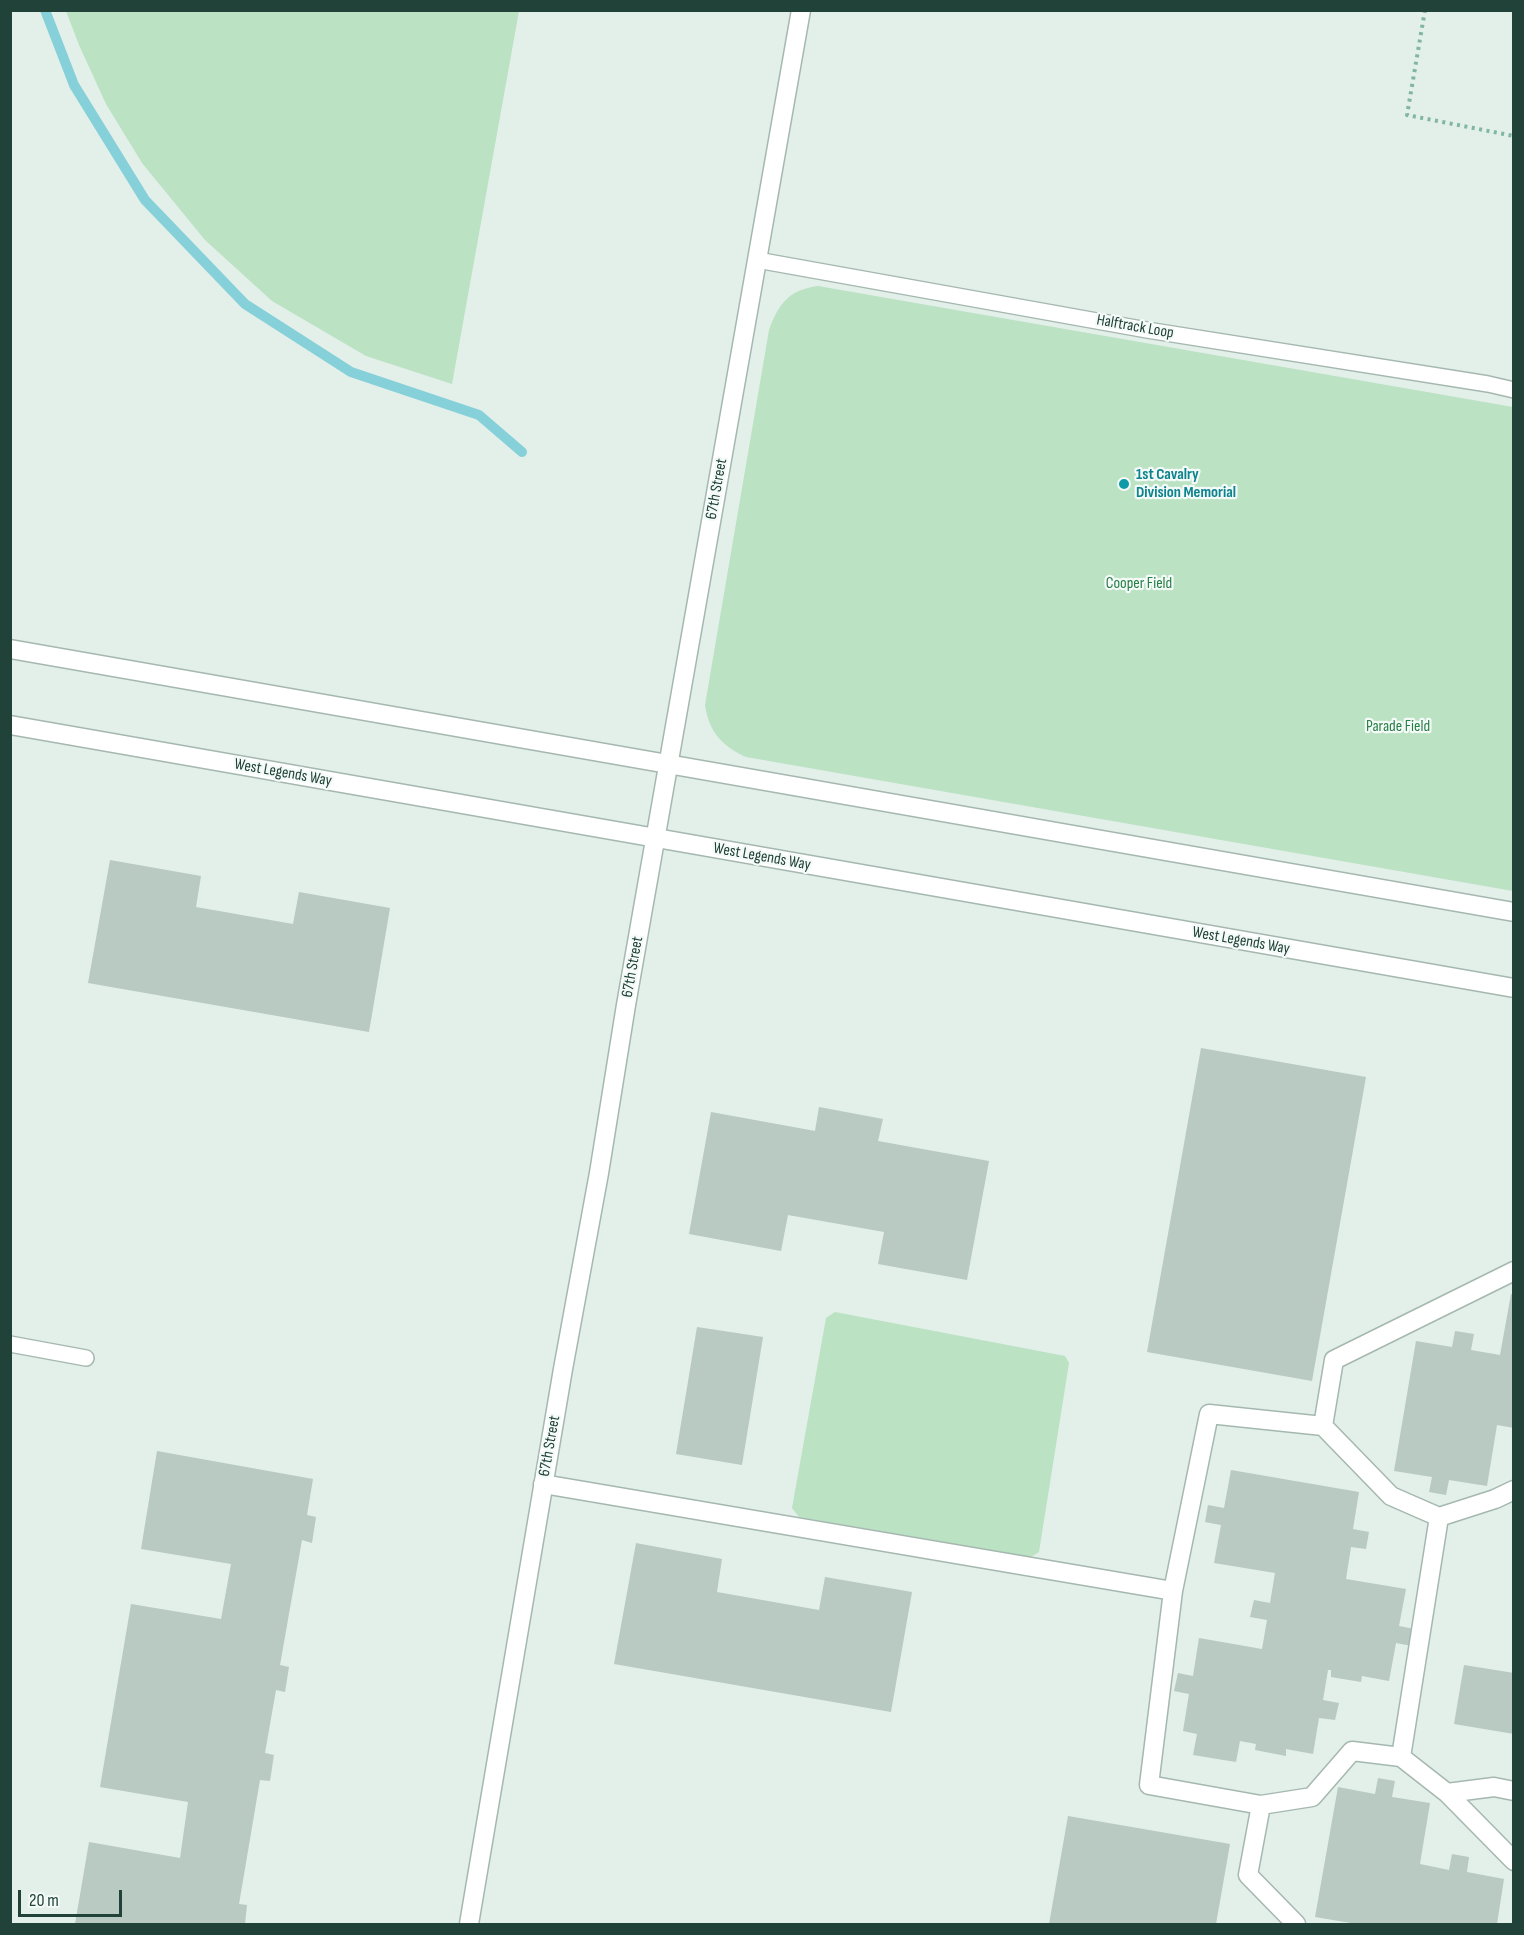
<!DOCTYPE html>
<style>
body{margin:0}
#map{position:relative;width:1524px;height:1935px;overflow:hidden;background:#e3efe9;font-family:"Sofia Sans Condensed",sans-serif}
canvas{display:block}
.frame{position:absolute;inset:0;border:12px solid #204238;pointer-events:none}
.scale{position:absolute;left:18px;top:1890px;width:104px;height:27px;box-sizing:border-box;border:3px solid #204238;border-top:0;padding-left:8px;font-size:18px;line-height:21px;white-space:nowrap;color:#204238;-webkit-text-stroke:4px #f4faf7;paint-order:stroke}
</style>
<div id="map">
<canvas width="1524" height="1935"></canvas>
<div class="frame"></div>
<div class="scale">20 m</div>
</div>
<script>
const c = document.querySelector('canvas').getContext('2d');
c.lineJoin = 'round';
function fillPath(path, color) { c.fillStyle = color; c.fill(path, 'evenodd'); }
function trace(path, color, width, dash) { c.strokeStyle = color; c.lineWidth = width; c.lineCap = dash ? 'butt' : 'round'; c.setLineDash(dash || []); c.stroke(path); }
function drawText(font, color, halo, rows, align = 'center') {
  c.font = font + ' "Sofia Sans Condensed",sans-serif'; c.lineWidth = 4.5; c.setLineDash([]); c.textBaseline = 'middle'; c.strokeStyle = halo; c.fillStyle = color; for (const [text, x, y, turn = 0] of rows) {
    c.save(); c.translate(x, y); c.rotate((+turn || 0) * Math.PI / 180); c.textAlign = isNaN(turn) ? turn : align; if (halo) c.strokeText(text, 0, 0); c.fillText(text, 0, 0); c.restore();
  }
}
const green = new Path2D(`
 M66,11H519L452,384L366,356L272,301L205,240L142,163L106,104L79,45Z
 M818,286L1513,407V891L746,757C722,746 709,732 705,705L769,330C779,303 789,290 818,286Z
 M835,1312L1065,1356L1069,1363L1039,1552L1031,1557L799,1517L792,1508L826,1318Z`);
const stream = new Path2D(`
 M45,10L74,85L145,200L245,304L351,372L479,415L522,452`);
const building = new Path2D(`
 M110,860L201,876L196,907L293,924L299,892L390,908L369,1032L88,983Z
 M1201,1048L1366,1077L1312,1381L1147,1352Z
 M819,1107L883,1119L878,1141L989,1161L967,1280L878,1264L884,1232L788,1215L781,1251L689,1234L711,1112L815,1131Z
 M1511,1294H1514V1428L1497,1425L1487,1486L1449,1480L1446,1495L1429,1492L1432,1477L1394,1471L1416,1341L1452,1347L1455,1331L1474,1334L1471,1350L1500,1355Z
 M697,1327L763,1337L742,1465L676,1454Z
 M157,1451L313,1479L307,1515L316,1517L312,1543L302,1540L280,1665L289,1667L285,1692L276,1690L265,1753L274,1755L270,1781L260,1780L239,1904L247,1905L245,1924H75L89,1842L180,1858L188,1802L100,1787L131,1604L221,1619L231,1564L141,1549Z
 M1231,1470L1359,1492L1353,1529L1369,1532L1366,1549L1351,1547L1346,1579L1406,1589L1399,1626L1415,1629L1412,1646L1396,1643L1389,1681L1362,1676L1361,1682L1331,1677V1670H1328L1323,1700L1339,1703L1335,1720L1319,1718L1313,1754L1286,1749V1756L1255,1750L1256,1744L1240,1741L1236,1762L1193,1755L1197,1734L1183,1731L1189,1694L1174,1691L1178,1673L1193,1676L1199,1638L1262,1649L1267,1620L1250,1617L1254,1600L1270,1603L1275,1573L1214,1563L1221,1525L1205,1522L1208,1505L1224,1508Z
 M636,1543L722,1559L717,1592L819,1610L825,1577L912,1592L891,1712L614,1664Z
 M1464,1665L1514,1673V1734L1454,1724Z
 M1378,1778L1395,1781L1392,1797L1430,1803L1420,1864L1449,1870L1452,1854L1469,1857L1467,1872L1504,1879L1497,1924H1351V1923L1315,1917L1338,1787L1375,1794Z
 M1068,1816L1230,1844L1216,1924H1049Z`);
const path = new Path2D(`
 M1425,10L1407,115L1514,136`);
const service = new Path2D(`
 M757,260L1147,330L1488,384L1514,390
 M10,1344L86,1358`);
const pedestrian = new Path2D(`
 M543,1484L1173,1591L1209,1414L1323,1426
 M1514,1490L1495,1499L1439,1517L1401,1757L1447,1793L1514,1861
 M1439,1517L1391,1496L1323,1426L1334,1360L1514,1271
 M1173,1591L1149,1785L1261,1805
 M1447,1793L1494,1787L1514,1791
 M1296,1924L1248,1875L1261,1805L1312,1797L1352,1751L1401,1757`);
const minor = new Path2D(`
 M469,1924L563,1369L599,1173L626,1005L801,10`);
const tertiary = new Path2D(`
 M10,649L1514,912
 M10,725L1514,988`);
const markers = [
 [1124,484,6,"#0f9aa8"]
];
const streetNames = [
 ["Halftrack Loop",1135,327,10],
 ["67th Street",717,489,-80],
 ["West Legends Way",283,773,10],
 ["West Legends Way",762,857,10],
 ["West Legends Way",1241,941,10],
 ["67th Street",633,967,-80],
 ["67th Street",550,1446,-80]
];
const cultureNames = [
 ["1st Cavalry",1136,475],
 ["Division Memorial",1136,493]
];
const parkNames = [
 ["Cooper Field",1139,584],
 ["Parade Field",1398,727]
];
fillPath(green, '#bae2c3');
trace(stream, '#85d0d9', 10);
fillPath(building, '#b8cac2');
trace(service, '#a5b8b0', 18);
trace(pedestrian, '#a5b8b0', 21);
trace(minor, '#a5b8b0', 21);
trace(tertiary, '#a5b8b0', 21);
trace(path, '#80b6a2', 4, [3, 4.5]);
trace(service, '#fff', 15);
trace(pedestrian, '#fff', 18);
trace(minor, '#fff', 18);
trace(tertiary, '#fff', 18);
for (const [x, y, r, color] of markers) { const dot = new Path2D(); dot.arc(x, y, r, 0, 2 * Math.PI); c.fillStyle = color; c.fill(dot); trace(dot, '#f4faf7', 2); }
drawText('16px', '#204238', '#f4faf7', streetNames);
drawText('bold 16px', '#0d838f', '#f4faf7', cultureNames, 'left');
drawText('16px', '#257e44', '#f4faf7', parkNames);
</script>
